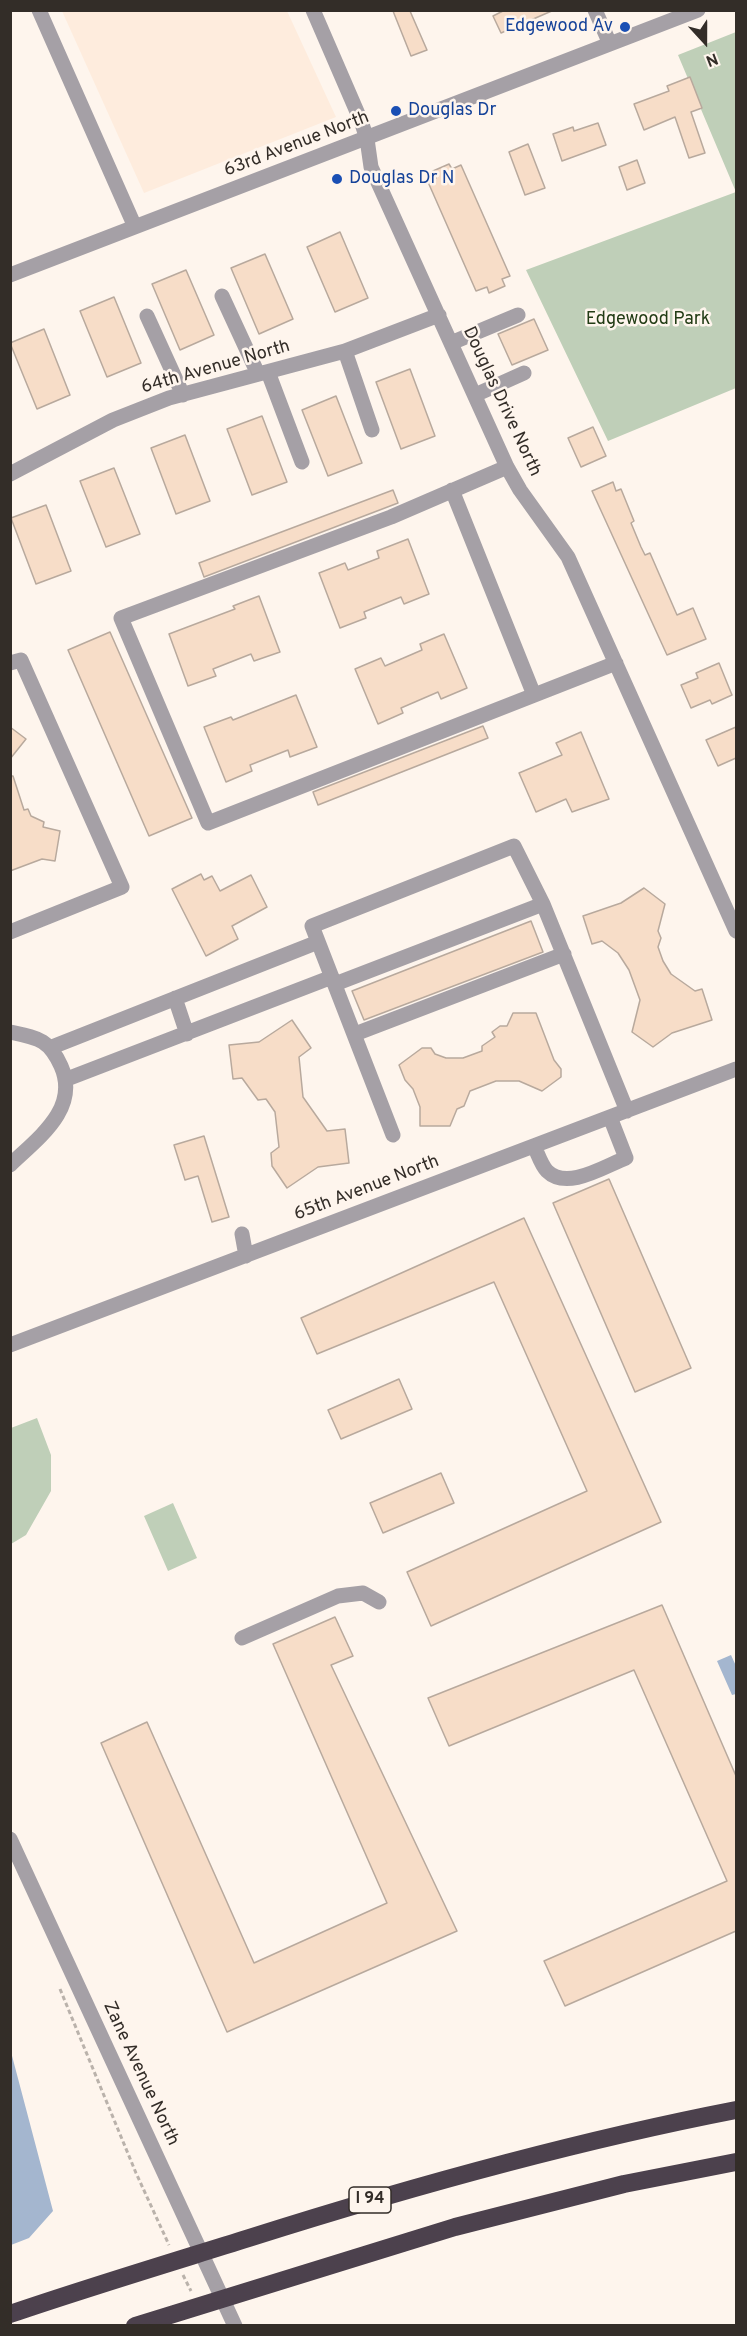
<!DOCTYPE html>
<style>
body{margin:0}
#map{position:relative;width:747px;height:2336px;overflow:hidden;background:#fef5ed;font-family:Overpass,sans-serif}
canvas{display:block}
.frame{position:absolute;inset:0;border:12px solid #332d28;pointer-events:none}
.north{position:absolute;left:675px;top:12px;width:60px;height:60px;-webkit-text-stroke:4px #fef5ed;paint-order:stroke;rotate:159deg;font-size:16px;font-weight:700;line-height:24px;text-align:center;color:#332d28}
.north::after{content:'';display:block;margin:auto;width:21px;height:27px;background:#332d28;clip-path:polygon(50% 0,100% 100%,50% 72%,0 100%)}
</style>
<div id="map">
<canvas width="747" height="2336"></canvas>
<div class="frame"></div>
<div class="north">N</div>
</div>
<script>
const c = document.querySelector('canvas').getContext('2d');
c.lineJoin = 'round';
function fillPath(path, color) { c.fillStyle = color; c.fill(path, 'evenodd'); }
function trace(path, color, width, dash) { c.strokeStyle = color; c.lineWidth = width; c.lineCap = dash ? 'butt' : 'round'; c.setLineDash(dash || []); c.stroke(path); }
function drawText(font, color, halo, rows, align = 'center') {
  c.font = font + ' Overpass,sans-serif'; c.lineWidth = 5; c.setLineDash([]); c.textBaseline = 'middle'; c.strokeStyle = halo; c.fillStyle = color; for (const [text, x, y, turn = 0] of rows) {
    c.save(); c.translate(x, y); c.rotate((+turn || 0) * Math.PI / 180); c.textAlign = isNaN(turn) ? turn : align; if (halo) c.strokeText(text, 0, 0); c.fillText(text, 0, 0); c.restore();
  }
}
const built = new Path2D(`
 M62,11H287L336,117L144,193Z`);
const green = new Path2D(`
 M736,32V388L608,441L526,270L736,192L678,55Z
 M37,1418L51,1455V1491L26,1535L11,1544V1428Z
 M173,1503L197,1558L168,1571L144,1516Z`);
const water = new Path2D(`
 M731,1655L736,1666V1694L732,1695L717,1661Z
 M11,2052L53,2211L29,2238L11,2245Z`);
const building = new Path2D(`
 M505,10H554L501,33L493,16Z
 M393,11H410L427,50L411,56Z
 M690,77L702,108L691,112L705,153L689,158L675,117L644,130L634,104L669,91L667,86Z
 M598,123L606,145L562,161L553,134L573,127L574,131Z
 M528,144L545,188L525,195L509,152Z
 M637,160L645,183L627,190L619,167Z
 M449,164L452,169L461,165L510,276L502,279L505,286L489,293L487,287L476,291L428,182L436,178L433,171Z
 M340,232L368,298L335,312L307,247Z
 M265,254L293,319L259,334L231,268Z
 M186,270L214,335L180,350L152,284Z
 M114,297L141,363L107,377L80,311Z
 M534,319L548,350L512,365L498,334Z
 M44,329L70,395L37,409L10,343Z
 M410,369L435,436L401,449L376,382Z
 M336,396L362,463L328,476L302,410Z
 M262,416L287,482L252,495L227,429Z
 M593,427L606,456L581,467L568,438Z
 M185,435L210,501L176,514L151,448Z
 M114,468L140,534L106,547L80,481Z
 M613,482L616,491L621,489L634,521L631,523L641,547L645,555L650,553L677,615L693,608L706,639L667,655L592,491Z
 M393,490L398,503L204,577L199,563Z
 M46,505L71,571L36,584L11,518Z
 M408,539L429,594L404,604L401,597L364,612L366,618L340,628L319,573L345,563L348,570L379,558L377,551Z
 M259,596L280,652L254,661L251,654L213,669L216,676L188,686L169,634L235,609L233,606Z
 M110,632L192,818L149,836L68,650Z
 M444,634L467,688L441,699L438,692L401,708L403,713L378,724L355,669L381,658L385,666L422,650L420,644Z
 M719,663L732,695L712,704L710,700L691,708L681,685L698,678L696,673Z
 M296,695L317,747L290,757L288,750L250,765L252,771L226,782L204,727L231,717L233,720Z
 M483,726L488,738L318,805L313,792Z
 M10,727L26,739L10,759Z
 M736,727V758L718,766L706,740Z
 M581,732L609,799L572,812L566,799L536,812L519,773L562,755L556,743Z
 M10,776H13L24,810L28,809L31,816L44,822L43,827L60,831L55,861L42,859L10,871Z
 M201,874L204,880L212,876L220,891L251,875L267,907L232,926L238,939L206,956L172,889Z
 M644,888L665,904L658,931L661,938L658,947L663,961L671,974L695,991L702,989L712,1020L672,1033L653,1047L632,1032L640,1000L629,970L618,953L602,941L592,944L583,916L621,903Z
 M531,921L543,952L364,1020L352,991Z
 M513,1013H536L554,1060L561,1069V1077L542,1091L519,1081H496L470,1091L464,1106L457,1109L450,1126H420V1107L413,1089L405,1080L399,1065L422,1048H431L435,1054L446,1058H463L482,1051V1046L495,1037L492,1032L500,1026H507Z
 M292,1020L311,1048L299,1057L303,1097L327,1131L345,1129L349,1163L318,1167L287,1188L272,1166L271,1153L279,1147L275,1112L266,1099L258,1100L242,1078L233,1079L229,1045L259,1042Z
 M204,1136L229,1217L212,1222L198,1176L185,1180L174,1145Z
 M609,1179L691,1368L635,1392L553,1203Z
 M524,1218L661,1522L431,1626L407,1572L587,1491L494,1282L317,1354L301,1318Z
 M399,1379L412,1409L341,1439L328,1410Z
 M441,1473L454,1503L383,1533L370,1503Z
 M662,1605L736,1776V1931L565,2006L544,1961L727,1881L634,1670L449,1746L428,1698Z
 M335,1617L353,1656L331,1665L457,1931L227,2032L101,1743L147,1722L254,1963L387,1903L273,1644Z`);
const path = new Path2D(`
 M60,1989L136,2173L169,2245
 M183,2275L191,2291`);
const minor = new Path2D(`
 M39,10L135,227
 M313,10L361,121L367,139L371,167L507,467L520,490L568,557L736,931
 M595,10L610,44
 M10,275L698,10
 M222,296L258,374
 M147,316L183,395
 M451,343L518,315
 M345,351L372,430
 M268,372L302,462
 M475,395L524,373
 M507,467L391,517L121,618L208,823L616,663
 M10,474L113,420L169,398L345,351L439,315
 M452,490L534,695
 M10,663L21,660L122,887L10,932
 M335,984L543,904L627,1111
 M175,998L187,1034
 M10,1032C38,1038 49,1039 61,1066C80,1109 38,1138 10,1165
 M355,1034L564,954
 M52,1047L318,942
 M67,1079L332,977
 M393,1135L312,926L514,846L543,904
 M534,1146C538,1154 541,1165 547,1171C567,1191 605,1166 626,1158L610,1117
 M242,1234L246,1256
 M10,1345L736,1069
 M242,1638L338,1596L363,1593L379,1602
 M10,1839L235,2326`);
const highway = new Path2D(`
 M10,2314C89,2287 169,2263 249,2238C410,2187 571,2142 736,2110
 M135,2326L455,2227L624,2184L736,2162`);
const markers = [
 [625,27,6,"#1a4fb4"],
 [396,111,6,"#1a4fb4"],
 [337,179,6,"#1a4fb4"]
];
const shields = [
 [370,2200,42]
];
const shieldNames = [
 ["I 94",370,2200]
];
const transitNames = [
 ["Edgewood Av",613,27,"right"],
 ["Douglas Dr",408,111],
 ["Douglas Dr N",349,179]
];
const streetNames = [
 ["63rd Avenue North",297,145,-21],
 ["64th Avenue North",216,368,-16],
 ["Douglas Drive North",501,402,65],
 ["65th Avenue North",367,1189,-21],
 ["Zane Avenue North",140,2074,65]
];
const parkNames = [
 ["Edgewood Park",648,320]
];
fillPath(built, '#feecdd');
fillPath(green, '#bfcfb8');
fillPath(water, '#a4b6cf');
fillPath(building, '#f7ddc8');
trace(building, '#b8a99d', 1.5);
trace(path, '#bab2ab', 3, [4.5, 3]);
trace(minor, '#a5a0a6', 15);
trace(highway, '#4c414d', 18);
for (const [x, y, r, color] of markers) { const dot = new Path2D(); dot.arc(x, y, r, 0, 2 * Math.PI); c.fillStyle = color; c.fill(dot); trace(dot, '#fef5ed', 2); }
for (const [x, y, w] of shields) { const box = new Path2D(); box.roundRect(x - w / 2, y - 13, w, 26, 4.5); c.fillStyle = '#fef5ed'; c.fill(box); trace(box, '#332d28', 1.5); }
drawText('bold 16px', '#332d28', null, shieldNames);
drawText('18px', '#164399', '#fef5ed', transitNames, 'left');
drawText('18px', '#332d28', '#fef5ed', streetNames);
drawText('18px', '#223c15', '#fef5ed', parkNames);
</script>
